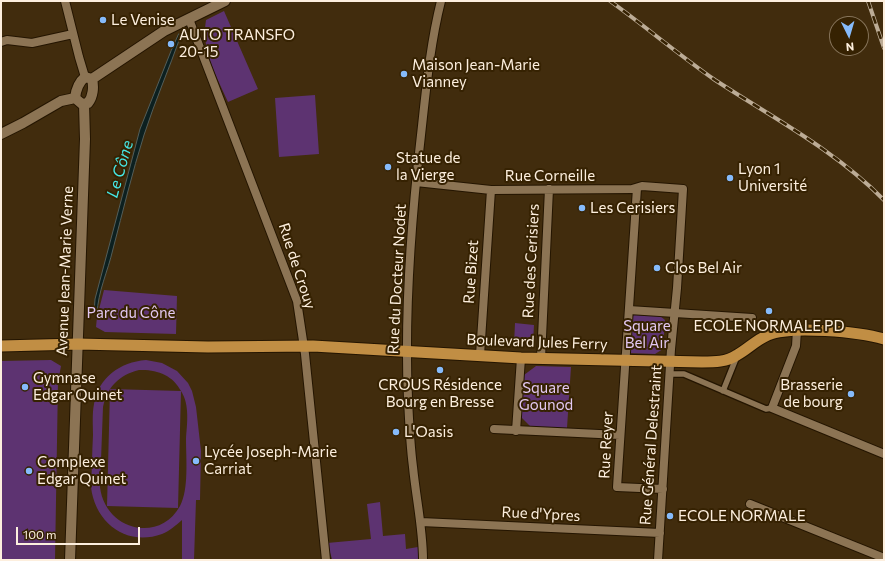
<!DOCTYPE html>
<meta charset="utf-8">
<style>
body{margin:0}
#map{position:relative;width:885px;height:561px;overflow:hidden;background:#412c0d;font-family:Commissioner,sans-serif}
canvas{display:block}
.frame{position:absolute;inset:0;border:2px solid #fdefde;pointer-events:none}
.north{position:absolute;left:829px;top:16px;width:40px;height:40px;box-sizing:border-box;background:#362202;border:1px solid #86745a;border-radius:50%;rotate:175deg;font-size:11px;font-weight:700;line-height:16px;text-align:center;color:#fdefde}
.north::after{content:'';display:block;margin:auto;width:14px;height:18px;background:#86bbfb;clip-path:polygon(50% 0,100% 100%,50% 72%,0 100%)}
.scale{position:absolute;left:16px;top:527px;width:124px;height:18px;box-sizing:border-box;border:2px solid #fdefde;border-top:0;padding-left:5px;font-size:12px;line-height:14px;white-space:nowrap;color:#fdefde;-webkit-text-stroke:3px #362202;paint-order:stroke}
</style>
<div id="map">
<canvas width="885" height="561"></canvas>
<div class="frame"></div>
<div class="north">N</div>
<div class="scale">100 m</div>
</div>
<script>
const c = document.querySelector('canvas').getContext('2d');
c.lineJoin = 'round';
function fillPath(path, color) { c.fillStyle = color; c.fill(path, 'evenodd'); }
function trace(path, color, width, dash) { c.strokeStyle = color; c.lineWidth = width; c.lineCap = dash ? 'butt' : 'round'; c.setLineDash(dash || []); c.stroke(path); }
function drawText(font, color, halo, rows, align = 'center') {
  c.font = font + ' Commissioner,sans-serif'; c.lineWidth = 4; c.setLineDash([]); c.textBaseline = 'middle'; c.strokeStyle = halo; c.fillStyle = color; for (const [text, x, y, turn = 0] of rows) {
    c.save(); c.translate(x, y); c.rotate((+turn || 0) * Math.PI / 180); c.textAlign = isNaN(turn) ? turn : align; if (halo) c.strokeText(text, 0, 0); c.fillText(text, 0, 0); c.restore();
  }
}
const green = new Path2D(`
 M224,11L258,89L228,102C216,75 201,50 206,20Z
 M315,95L319,154L279,157L275,98Z
 M104,290L177,296L176,334L105,332L96,327L97,317Z
 M634,315L660,316L665,320L663,349L655,354L629,353L631,317Z
 M515,323L534,325L533,343L528,346L514,345Z
 M51,360L61,366L58,382L55,560H1V361Z
 M146,360L162,363L177,371L188,383L192,391L196,407L201,451L200,500H196L194,560H182V520C176,525 170,531 162,534C127,547 95,523 91,487C92,470 92,452 93,435C93,425 92,414 94,404C98,378 120,362 146,360ZM139,370C156,369 173,375 181,391L110,389L107,506L178,508L181,391C190,405 187,424 186,439C186,459 189,489 180,506C159,544 105,530 100,487L103,407C107,387 119,375 139,370Z
 M536,366L571,367L567,428L531,427L521,417L524,375Z
 M380,502L383,536L405,534L406,549L418,547L419,560L332,559L327,543L371,539L367,504Z`);
const water = new Path2D(`
 M179,34L181,35C169,69 155,101 144,135C132,173 123,211 113,249C108,271 98,291 97,314H94L95,299L140,129L171,51Z`);
const pedestrian = new Path2D(`
 M670,374H684L766,409L772,408
 M723,391L737,356`);
const minor = new Path2D(`
 M65,1L79,57L85,77
 M189,19L297,301L305,354L326,560
 M1,42L7,40L32,43L73,34
 M416,182L491,190L632,189L642,186L683,189L677,288L671,349L658,560
 M637,188L617,487L663,489
 M629,310L752,318
 M797,330L796,346L772,408L884,454
 M480,355L491,190
 M541,358L549,189
 M494,429L620,435
 M516,431L521,358
 M750,504L884,558
 M421,522L660,533
 M423,560C423,529 416,498 413,467C410,444 409,421 408,398C404,310 411,222 421,135C426,90 430,45 441,1`);
const tertiary = new Path2D(`
 M85,77L92,79C94,87 93,97 88,103L82,104L75,98C76,89 79,82 85,77Z
 M92,79L164,31L225,1
 M1,134L23,123L61,101L75,98
 M70,560L85,139L84,104`);
const primary = new Path2D(`
 M1,346L78,344L208,347L313,346L521,358L702,362C714,362 727,362 737,355C748,349 756,340 768,335C791,325 860,332 884,339`);
const rail = new Path2D(`
 M610,1C646,27 679,55 715,80C773,118 835,150 884,200
 M868,1L884,48`);
const markers = [
 [103,20,4,"#86bbfb"],
 [171,44,4,"#86bbfb"],
 [404,74,4,"#86bbfb"],
 [388,167,4,"#86bbfb"],
 [730,178,4,"#86bbfb"],
 [582,208,4,"#86bbfb"],
 [657,268,4,"#86bbfb"],
 [769,311,4,"#86bbfb"],
 [440,370,4,"#86bbfb"],
 [25,387,4,"#86bbfb"],
 [851,394,4,"#86bbfb"],
 [396,432,4,"#86bbfb"],
 [196,461,4,"#86bbfb"],
 [29,471,4,"#86bbfb"],
 [670,516,4,"#86bbfb"]
];
const poiNames = [
 ["Le Venise",111,20],
 ["AUTO TRANSFO",179,35],
 ["20-15",179,52],
 ["Maison Jean-Marie",412,65],
 ["Vianney",412,82],
 ["Statue de",396,158],
 ["la Vierge",396,175],
 ["Lyon 1",738,169],
 ["Université",738,186],
 ["Les Cerisiers",590,208],
 ["Clos Bel Air",665,268],
 ["ECOLE NORMALE PD",769,326,"center"],
 ["Gymnase",33,378],
 ["Edgar Quinet",33,395],
 ["CROUS Résidence",440,385,"center"],
 ["Bourg en Bresse",440,402,"center"],
 ["Brasserie",843,385,"right"],
 ["de bourg",843,402,"right"],
 ["L'Oasis",404,432],
 ["Lycée Joseph-Marie",204,452],
 ["Carriat",204,469],
 ["Complexe",37,462],
 ["Edgar Quinet",37,479],
 ["ECOLE NORMALE",678,516]
];
const streetNames = [
 ["Rue Corneille",550,176],
 ["Rue des Cerisiers",531,261,-87],
 ["Rue de Crouy",297,266,72],
 ["Avenue Jean-Marie Verne",65,271,-88],
 ["Rue Bizet",471,272,-86],
 ["Rue du Docteur Nodet",397,279,-87],
 ["Boulevard Jules Ferry",537,342,2],
 ["Rue Reyer",606,445,-87],
 ["Rue Général Delestraint",651,445,-86],
 ["Rue d'Ypres",541,514,3]
];
const parkNames = [
 ["Parc du Cône",131,313],
 ["Square",647,326],
 ["Bel Air",647,343],
 ["Square",546,388],
 ["Gounod",546,405]
];
const waterNames = [
 ["Le Cône",120,169,-74]
];
fillPath(green, '#5d3371');
fillPath(water, '#0c2020');
trace(water, '#545e59', 1);
trace(pedestrian, '#241501', 8);
trace(minor, '#241501', 10);
trace(tertiary, '#241501', 12);
trace(primary, '#241501', 13);
trace(pedestrian, '#8c7454', 5.5);
trace(minor, '#8c7454', 8);
trace(tertiary, '#8c7454', 10);
trace(primary, '#c18e44', 11);
trace(rail, '#bcac96', 4);
trace(rail, '#362202', 2.5, [8]);
for (const [x, y, r, color] of markers) { const dot = new Path2D(); dot.arc(x, y, r, 0, 2 * Math.PI); c.fillStyle = color; c.fill(dot); trace(dot, '#362202', 1.5); }
drawText('15px', '#fdefde', '#362202', poiNames, 'left');
drawText('15px', '#fdefde', '#362202', streetNames);
drawText('15px', '#e3c8f2', '#362202', parkNames);
drawText('italic 16px', '#46e6e4', '#362202', waterNames);
</script>
